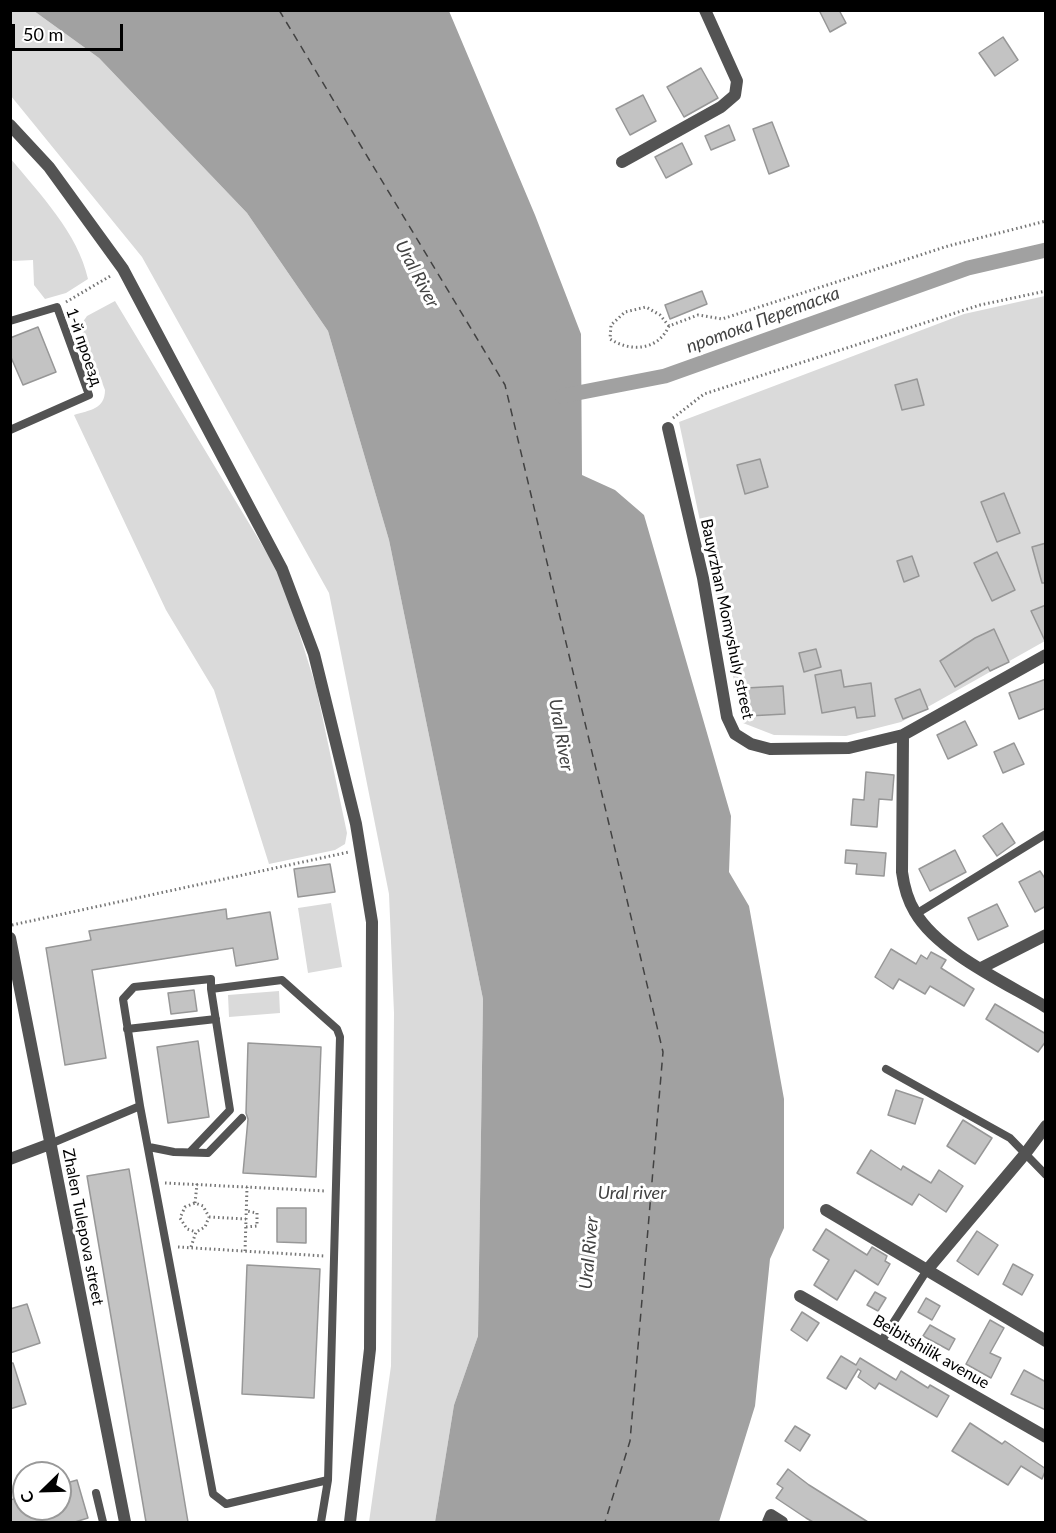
<!DOCTYPE html>
<meta charset="utf-8">
<style>
body{margin:0}
#map{position:relative;width:1056px;height:1533px;overflow:hidden;background:#fff;font-family:Lato,sans-serif}
canvas{display:block}
.frame{position:absolute;inset:0;border:12px solid #000;pointer-events:none}
.north{position:absolute;left:12px;top:1461px;width:60px;height:60px;box-sizing:border-box;background:#fff;border:2px solid #999;border-radius:50%;rotate:247deg;font-size:16px;font-weight:700;line-height:24px;text-align:center;color:#000}
.north::after{content:'';display:block;margin:auto;width:21px;height:27px;background:#000;clip-path:polygon(50% 0,100% 100%,50% 72%,0 100%)}
.scale{position:absolute;left:12px;top:24px;width:111px;height:27px;box-sizing:border-box;border:3px solid #000;border-top:0;padding-left:8px;font-size:18px;line-height:21px;white-space:nowrap;color:#000;-webkit-text-stroke:4px #fff;paint-order:stroke}
</style>
<div id="map">
<canvas width="1056" height="1533"></canvas>
<div class="frame"></div>
<div class="north">С</div>
<div class="scale">50 m</div>
</div>
<script>
const c = document.querySelector('canvas').getContext('2d');
c.lineJoin = 'round';
function fillPath(path, color) { c.fillStyle = color; c.fill(path, 'evenodd'); }
function trace(path, color, width, dash) { c.strokeStyle = color; c.lineWidth = width; c.lineCap = dash ? 'butt' : 'round'; c.setLineDash(dash || []); c.stroke(path); }
function drawText(font, color, halo, rows, align = 'center') {
  c.font = font + ' Lato,sans-serif'; c.lineWidth = 6; c.setLineDash([]); c.textBaseline = 'middle'; c.strokeStyle = halo; c.fillStyle = color; for (const [text, x, y, turn = 0] of rows) {
    c.save(); c.translate(x, y); c.rotate((+turn || 0) * Math.PI / 180); c.textAlign = isNaN(turn) ? turn : align; if (halo) c.strokeText(text, 0, 0); c.fillText(text, 0, 0); c.restore();
  }
}
const green = new Path2D(`
 M10,11H34L99,58L247,213L328,331L389,540L483,999L478,1336L454,1405L435,1522H369L391,1366L394,1013L389,894L329,593L142,257L11,96Z
 M10,158C39,193 78,233 88,279L66,293L45,299L34,285L33,260L13,261L11,259Z
 M1045,296V641L901,722L846,736L774,735L743,723L679,422L964,314Z
 M115,301L282,578L316,687L347,833L345,844L335,850L269,864L214,690L166,610L74,415C90,410 105,409 105,390L80,326L87,316Z
 M331,903L342,967L308,973L298,908Z
 M279,991L280,1013L229,1017L228,995Z`);
const water = new Path2D(`
 M34,11H449L535,215L581,334L582,475L615,490L644,515L731,816L729,872L749,906L784,1099V1228L770,1259L755,1406L719,1522H435L454,1405L478,1336L483,999L389,540L328,331L247,213L99,58Z`);
const canal = new Path2D(`
 M562,396L665,376L968,268L1046,250`);
const ferry = new Path2D(`
 M279,10L505,385L663,1052L630,1441L605,1522`);
const building = new Path2D(`
 M819,10H839L846,23L830,32Z
 M1003,37L1018,60L995,76L979,53Z
 M701,68L718,98L684,117L667,87Z
 M643,95L656,121L630,135L616,109Z
 M772,122L789,166L769,174L753,129Z
 M729,125L735,140L711,150L705,136Z
 M682,143L692,164L666,178L655,157Z
 M702,291L707,304L670,319L665,305Z
 M38,327L56,372L23,385L10,355V338Z
 M917,379L924,405L902,410L895,385Z
 M760,459L768,487L745,494L737,465Z
 M1004,493L1020,533L997,542L981,502Z
 M1046,543V583H1042L1032,547Z
 M997,552L1015,590L992,601L974,563Z
 M912,556L919,576L904,582L897,561Z
 M1046,605V643L1031,611Z
 M994,629L1009,662L990,671L988,667L955,687L940,661L975,638Z
 M816,649L821,667L804,672L799,653Z
 M841,670L844,687L871,683L875,716L857,718L855,707L822,713L815,675Z
 M1046,679V708L1019,719L1009,693Z
 M783,686L785,714L748,716L746,688Z
 M920,689L928,709L903,719L895,699Z
 M965,721L977,745L948,759L937,735Z
 M1014,743L1024,764L1003,773L994,752Z
 M866,772L894,775L892,800L879,799L877,827L851,825L853,799L864,800Z
 M1002,823L1015,843L997,856L983,836Z
 M846,850L886,853L884,876L856,874L857,864L845,863Z
 M955,850L966,872L930,891L919,869Z
 M330,864L335,892L298,897L294,869Z
 M1040,871L1046,880V906L1035,912L1019,882Z
 M997,904L1008,926L978,940L968,918Z
 M226,909L227,919L270,912L278,959L236,966L233,948L92,970L106,1058L65,1065L46,948L91,940L89,931Z
 M891,949L916,964L921,955L927,959L931,952L946,960L941,968L974,989L964,1006L930,986L925,994L899,979L893,989L875,977Z
 M194,990L197,1011L171,1014L168,993Z
 M995,1004L1046,1034V1041L1038,1052L986,1019Z
 M198,1041L209,1117L168,1123L157,1047Z
 M248,1043L321,1047L316,1177L243,1173L248,1119L246,1113Z
 M896,1090L923,1099L915,1124L888,1115Z
 M963,1120L992,1138L975,1164L947,1146Z
 M871,1150L901,1170L903,1166L931,1183L939,1170L963,1186L946,1212L919,1194L912,1205L857,1173Z
 M129,1169L188,1522H146L87,1176Z
 M277,1208H306V1243L277,1242Z
 M826,1229L867,1255L872,1247L887,1256L885,1261L890,1264L878,1285L855,1270L837,1300L814,1285L829,1260L813,1250Z
 M977,1231L998,1245L978,1275L957,1261Z
 M1013,1264L1033,1275L1022,1295L1003,1284Z
 M247,1265L320,1269L314,1398L242,1394Z
 M875,1292L886,1298L878,1311L867,1305Z
 M926,1298L940,1306L932,1320L918,1312Z
 M27,1304L40,1343L10,1353V1309Z
 M802,1312L819,1323L807,1341L791,1330Z
 M990,1320L1004,1328L990,1353L1001,1358L991,1378L966,1364Z
 M930,1325L955,1339L949,1350L923,1336Z
 M841,1356L856,1365L860,1358L896,1380L901,1371L928,1388L930,1385L949,1396L937,1417L879,1383L875,1389L858,1377L861,1371L858,1369L846,1389L827,1378Z
 M10,1363H13L26,1404L10,1409Z
 M1024,1370L1046,1382V1410L1011,1394Z
 M970,1423L1002,1444L1005,1441L1046,1469L1042,1479L1021,1466L1008,1485L952,1451Z
 M795,1426L810,1435L800,1451L785,1441Z
 M788,1469L809,1485L868,1522H813L806,1518L776,1498L783,1488L777,1484Z
 M77,1480L88,1518L75,1522H10V1500L24,1496V1509H60V1485Z`);
const path = new Path2D(`
 M66,302L112,275
 M669,326L660,315L646,307L625,312L611,325L610,339C630,352 658,351 669,326L698,315L722,319L948,246L1046,221
 M673,418L704,394L980,305L1046,291
 M12,925L349,852
 M165,1183L326,1191
 M195,1203L197,1184
 M209,1217L246,1219
 M246,1227L257,1226V1213L247,1211
 M178,1247L324,1256
 M191,1247L196,1232L205,1227L209,1217L203,1206L195,1203L185,1207L180,1218L187,1229L196,1232
 M245,1251L247,1187`);
const service = new Path2D(`
 M10,321L57,307L89,395L10,430
 M916,914L1046,834
 M127,1029L216,1019
 M886,1069L1010,1138L1046,1175
 M50,1144L140,1106L213,1494L226,1504L328,1480L340,1037L337,1029L282,980L211,989V979L134,987L123,999L140,1106
 M149,1147L174,1152L208,1153L242,1118
 M190,1152L230,1110L211,989
 M881,1342L927,1270
 M96,1493L103,1522
 M321,1522L328,1480`);
const pedestrian = new Path2D(`
 M10,125L49,167L123,269L282,569L314,654L356,824L372,922L370,1349L350,1522`);
const minor = new Path2D(`
 M622,162L721,107L735,95L737,81L705,10
 M668,428L703,578L727,717L735,734L751,744L770,749L849,748L903,735L1046,655
 M903,735L902,872C904,887 907,899 915,912C938,952 1006,983 1046,1007
 M10,938L125,1522
 M981,968L1046,935
 M10,1159L50,1144
 M826,1210L1046,1341
 M927,1270L1025,1154L1046,1126
 M800,1296L1046,1437
 M768,1522L771,1515L782,1522`);
const streetNames = [
 ["1-й проезд",84,347,71],
 ["Bauyrzhan Momyshuly street",727,619,78],
 ["Zhalen Tulepova street",83,1227,79],
 ["Beibitshilik avenue",931,1352,30]
];
const waterNames = [
 ["Ural River",417,274,62],
 ["протока Перетаска",763,320,-20],
 ["Ural River",561,735,80],
 ["Ural river",632,1193],
 ["Ural River",589,1253,-85]
];
fillPath(green, '#dadada');
fillPath(water, '#a1a1a1');
trace(canal, '#a1a1a1', 15);
trace(ferry, '#424242', 1.5, [8, 6]);
fillPath(building, '#c3c3c3');
trace(building, '#979797', 1.5);
trace(path, '#757575', 3, [1.5, 3]);
trace(service, '#535353', 8);
trace(pedestrian, '#535353', 12);
trace(minor, '#535353', 12);
drawText('16px', '#000', '#fff', streetNames);
drawText('italic 18px', '#424242', '#fff', waterNames);
</script>
